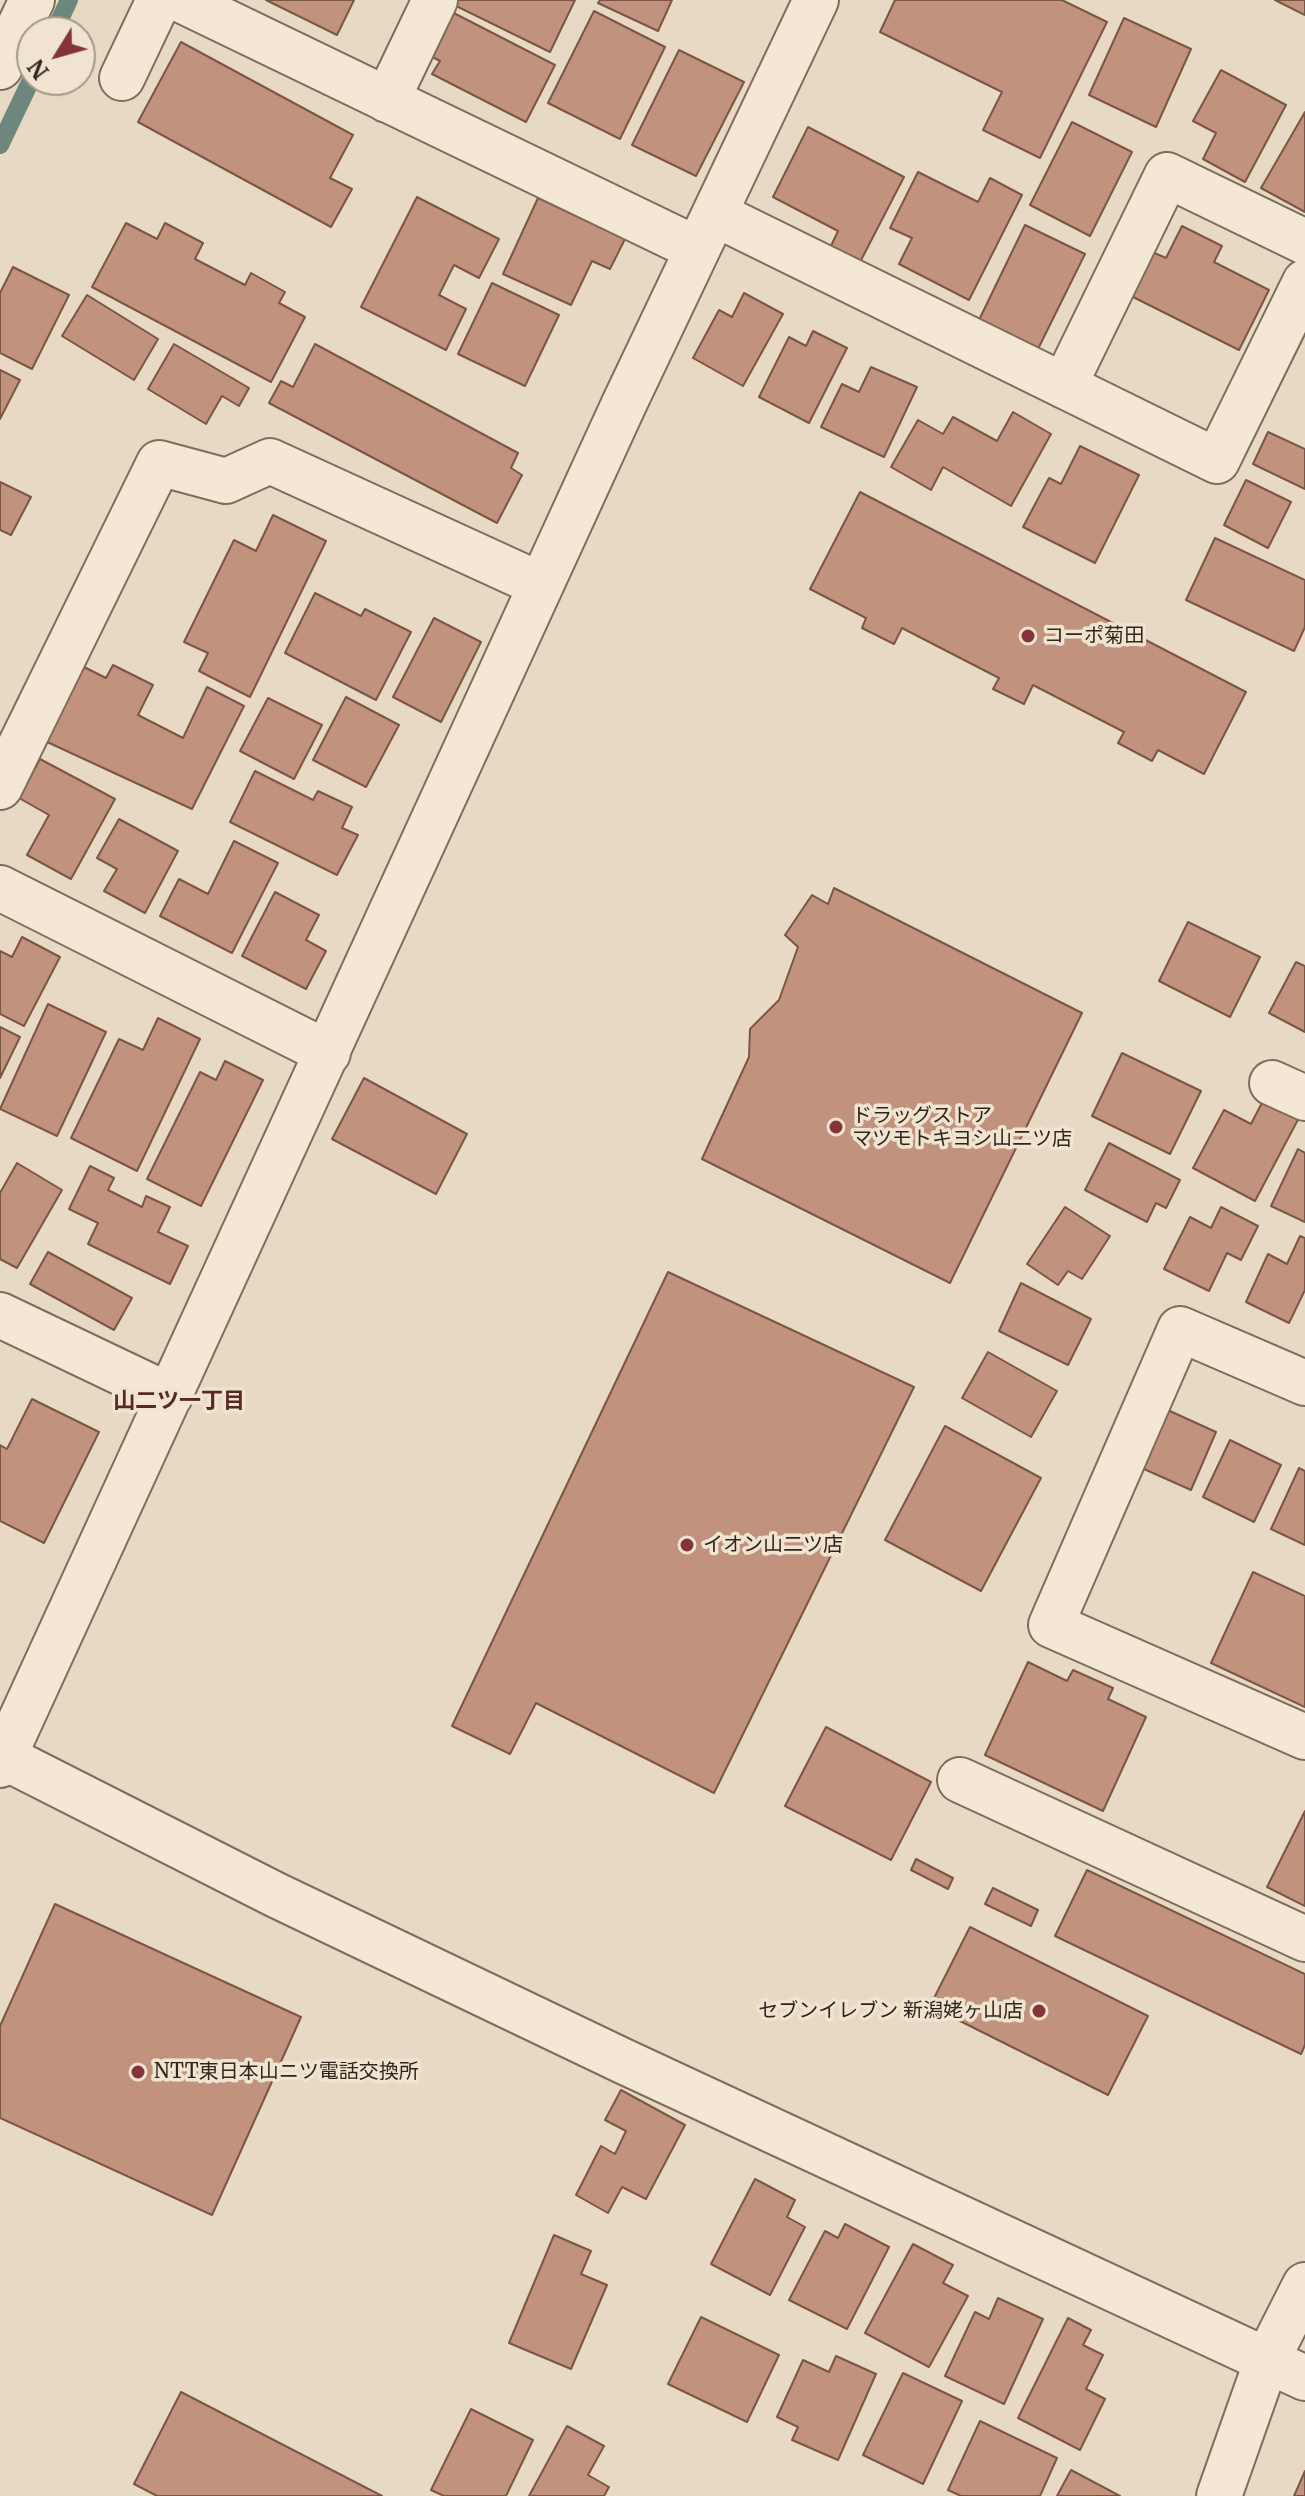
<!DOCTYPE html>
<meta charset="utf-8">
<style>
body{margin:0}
#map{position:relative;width:1305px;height:2496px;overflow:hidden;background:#e7d9c3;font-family:Merriweather,serif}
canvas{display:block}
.north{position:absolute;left:16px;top:16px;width:80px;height:80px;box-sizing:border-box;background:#f0e4d1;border:2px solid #a49889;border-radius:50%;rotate:233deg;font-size:22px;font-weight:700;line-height:32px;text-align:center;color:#31261e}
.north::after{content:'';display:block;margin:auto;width:28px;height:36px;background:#86343c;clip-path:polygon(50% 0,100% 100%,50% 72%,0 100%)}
</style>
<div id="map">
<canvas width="1305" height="2496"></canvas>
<div class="north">N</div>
</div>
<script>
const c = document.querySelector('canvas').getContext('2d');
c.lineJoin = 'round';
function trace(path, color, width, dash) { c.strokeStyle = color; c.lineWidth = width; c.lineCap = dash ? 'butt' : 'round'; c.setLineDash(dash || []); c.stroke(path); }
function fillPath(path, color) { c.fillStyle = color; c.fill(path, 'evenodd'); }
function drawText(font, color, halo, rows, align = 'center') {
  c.font = font + ' Merriweather,"Noto Sans JP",serif'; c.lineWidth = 7; c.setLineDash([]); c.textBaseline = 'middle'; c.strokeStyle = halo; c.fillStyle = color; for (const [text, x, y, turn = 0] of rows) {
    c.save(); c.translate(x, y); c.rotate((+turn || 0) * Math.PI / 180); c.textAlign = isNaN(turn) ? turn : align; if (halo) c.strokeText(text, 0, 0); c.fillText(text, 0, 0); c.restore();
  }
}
const stream = new Path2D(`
 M54,32L69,0
 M0,145L32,78`);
const building = new Path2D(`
 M266,0H354L337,35Z
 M444,0H575L550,52Z
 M600,0H672L658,31L598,3Z
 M895,0H1062L1107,22L1040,158L983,130L1002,92L880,32Z
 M1275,0H1305V15Z
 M444,8L555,65L526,122L432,74L440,61L421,51Z
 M594,11L665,47L620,139L548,103Z
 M1124,18L1191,49L1156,127L1089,95Z
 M181,42L353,135L330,178L352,189L331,227L138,122Z
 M679,50L744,82L696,176L632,145Z
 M1221,70L1286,105L1245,182L1203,159L1216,133L1193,121Z
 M1305,112V212L1261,188Z
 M1072,122L1132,152L1090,236L1030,205Z
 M808,127L904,177L859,264L830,248L838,231L773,197Z
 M918,172L978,202L990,178L1022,195L969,300L899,264L912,238L890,228Z
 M417,197L499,239L479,278L454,265L439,295L466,309L446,350L361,307Z
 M538,198L625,239L610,269L592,261L571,305L503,274Z
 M126,223L157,239L165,223L203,243L195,259L245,285L251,273L285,292L279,303L305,317L271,382L92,287Z
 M1025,225L1085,254L1037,351L978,322Z
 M1182,226L1222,246L1214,262L1269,290L1239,350L1131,296L1152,252L1166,258Z
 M13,267L69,295L32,369L0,353V293Z
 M492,283L559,315L525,386L458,354Z
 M744,293L783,314L743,386L693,358L719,310L732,317Z
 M87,295L158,339L134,380L62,336Z
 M813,331L847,348L809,423L759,397L789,337L806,346Z
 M174,344L249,388L239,406L222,396L206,424L148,389Z
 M315,344L518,453L511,468L522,475L497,523L269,403L281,381L293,387Z
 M871,367L917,387L884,457L821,427L842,384L859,392Z
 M0,370L20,380L0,419Z
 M1013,412L1051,434L1011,506L943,467L931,490L891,467L918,420L943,434L953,417L997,441Z
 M1268,432L1305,449V489L1253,464Z
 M1080,446L1139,475L1095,563L1023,527L1049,478L1061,484Z
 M1246,480L1291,502L1268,548L1224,525Z
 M0,482L31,497L11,535L0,530Z
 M860,492L1246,692L1204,774L1158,750L1152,761L1118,743L1124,732L1033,685L1024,704L993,689L999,678L902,628L894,644L862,628L866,618L810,589Z
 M273,515L326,541L250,697L199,671L208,653L184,642L234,540L256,551Z
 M1215,538L1305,580V627L1294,651L1186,600Z
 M315,593L361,616L365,609L411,632L376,700L285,653Z
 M434,618L481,642L441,722L393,697Z
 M113,665L153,685L138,715L183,738L207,687L244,706L192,809L45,741L82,666L106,678Z
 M346,697L399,725L366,787L313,760Z
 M268,698L322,725L294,779L240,751Z
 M40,759L115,799L71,879L27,855L49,815L19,798Z
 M255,771L313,800L318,791L352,807L342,828L358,835L337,875L230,822Z
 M119,819L178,851L145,913L104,891L117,869L97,858Z
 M234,841L278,863L232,953L160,916L179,879L208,894Z
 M834,888L1082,1013L950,1283L702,1159L749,1057L750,1029L779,1000L798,947L785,935L812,895L828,904Z
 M275,892L319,915L306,940L326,951L306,989L242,956Z
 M1188,922L1260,957L1230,1017L1159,981Z
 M22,937L60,957L24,1026L0,1014V951L12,957Z
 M1296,962L1305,966V1032L1269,1013Z
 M48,1004L106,1032L57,1136L0,1109Z
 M158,1018L200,1039L137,1171L71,1138L119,1039L143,1050Z
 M0,1027L20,1037L0,1078Z
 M1122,1053L1201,1091L1170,1154L1092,1116Z
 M225,1061L263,1080L201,1206L147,1179L200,1072L216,1080Z
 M364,1078L467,1134L436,1194L332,1139Z
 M1267,1093L1302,1112L1255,1201L1193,1168L1224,1110L1251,1124Z
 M1109,1143L1180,1180L1166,1208L1156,1203L1147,1222L1085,1190Z
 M1298,1149L1305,1153V1222L1271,1206Z
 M17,1163L62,1190L17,1268L0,1259V1193Z
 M90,1166L114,1178L108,1190L142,1207L146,1196L170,1207L158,1232L188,1246L170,1284L88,1244L98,1223L69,1209Z
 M1065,1207L1110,1236L1082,1279L1068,1271L1058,1285L1027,1264Z
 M1221,1207L1258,1226L1241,1260L1227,1253L1209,1291L1164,1269L1190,1217L1211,1228Z
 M1300,1236L1305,1238V1290L1289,1323L1246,1302L1268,1254L1287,1264Z
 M48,1252L132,1298L114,1330L30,1284Z
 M668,1272L914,1387L714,1793L536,1703L510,1754L452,1726Z
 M1021,1283L1091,1319L1068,1365L999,1331Z
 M988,1352L1057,1391L1031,1437L962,1398Z
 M32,1399L99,1432L44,1543L0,1521V1445L7,1449Z
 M1161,1407L1216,1432L1191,1490L1135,1465Z
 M945,1426L1041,1478L981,1591L885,1540Z
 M1230,1440L1281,1465L1254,1522L1203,1497Z
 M1299,1468L1305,1471V1545L1271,1529Z
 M1253,1572L1305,1596V1707L1211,1663Z
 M1028,1662L1067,1681L1073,1670L1113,1688L1108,1699L1146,1717L1103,1811L985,1755Z
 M826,1727L931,1782L891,1860L785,1806Z
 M1305,1811V1906L1267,1887Z
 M916,1859L953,1878L948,1889L911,1870Z
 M1087,1870L1305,1974V2045L1301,2054L1055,1936Z
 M993,1888L1038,1910L1031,1926L985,1904Z
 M55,1904L301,2017L212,2215L0,2118V2026Z
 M970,1927L1148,2016L1108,2095L930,2006Z
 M621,2090L685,2125L646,2199L622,2187L608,2213L576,2195L601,2146L615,2154L626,2131L605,2120Z
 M755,2179L795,2200L787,2217L805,2227L770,2295L711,2264Z
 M845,2224L889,2247L847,2329L789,2300L825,2231L838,2238Z
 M554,2235L591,2251L581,2274L607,2285L571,2369L509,2343Z
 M913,2244L953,2265L943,2283L968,2296L929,2367L865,2333Z
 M998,2298L1043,2319L1004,2404L945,2376L975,2312L989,2319Z
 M701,2317L779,2355L747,2422L668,2384Z
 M1068,2318L1091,2330L1083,2345L1103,2355L1086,2389L1105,2399L1080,2450L1018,2418Z
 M836,2356L876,2374L838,2460L792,2440L798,2427L777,2417L803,2360L829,2372Z
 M903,2373L962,2401L923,2484L863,2455Z
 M181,2392L382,2496H157L134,2484Z
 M471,2409L533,2440L506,2496H444L431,2490Z
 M980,2421L1057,2458L1040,2496H961L948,2490Z
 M567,2426L604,2446L588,2475L609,2487L604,2496H529Z
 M1071,2470L1120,2496H1057Z
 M1305,2471V2496H1294Z`);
const minor = new Path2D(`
 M181,0L697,249
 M0,67L32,0
 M122,78L159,0
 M387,100L435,0
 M715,214L1217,461L1305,282
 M1064,386L1167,175L1305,242
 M0,787L159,463L226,481L270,461L541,585
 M0,888L328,1053
 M1272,1083L1305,1098
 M0,1315L170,1396
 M1305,1383L1180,1329L1051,1625L1305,1737
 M0,1755L276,1895L623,2061L1305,2378
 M0,1765L624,404L816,0
 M960,1780L1305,1939
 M1219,2496L1267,2360L1305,2285`);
const markers = [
 [1028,636,8,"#86343c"],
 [836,1127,8,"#86343c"],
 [687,1545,8,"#86343c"],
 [1039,2011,8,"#86343c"],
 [138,2072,8,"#86343c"]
];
const poiNames = [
 ["コーポ菊田",1044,636],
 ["ドラッグストア",852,1116],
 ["マツモトキヨシ山二ツ店",852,1139],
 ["イオン山二ツ店",703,1545],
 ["セブンイレブン 新潟姥ヶ山店",1023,2011,"right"],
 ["NTT東日本山ニツ電話交換所",154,2072]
];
const neighbourhoodNames = [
 ["山二ツ一丁目",179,1402]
];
trace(stream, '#6d877e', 18);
fillPath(building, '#c1937e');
trace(building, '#7b5645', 2);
trace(minor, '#7f6c5c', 48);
trace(minor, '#f4e8d5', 44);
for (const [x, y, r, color] of markers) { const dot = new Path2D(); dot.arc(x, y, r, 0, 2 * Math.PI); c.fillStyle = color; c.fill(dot); trace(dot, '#f0e4d1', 3); }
drawText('20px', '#31261e', '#f0e4d1', poiNames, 'left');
drawText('bold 22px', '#582923', '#f0e4d1', neighbourhoodNames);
</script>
